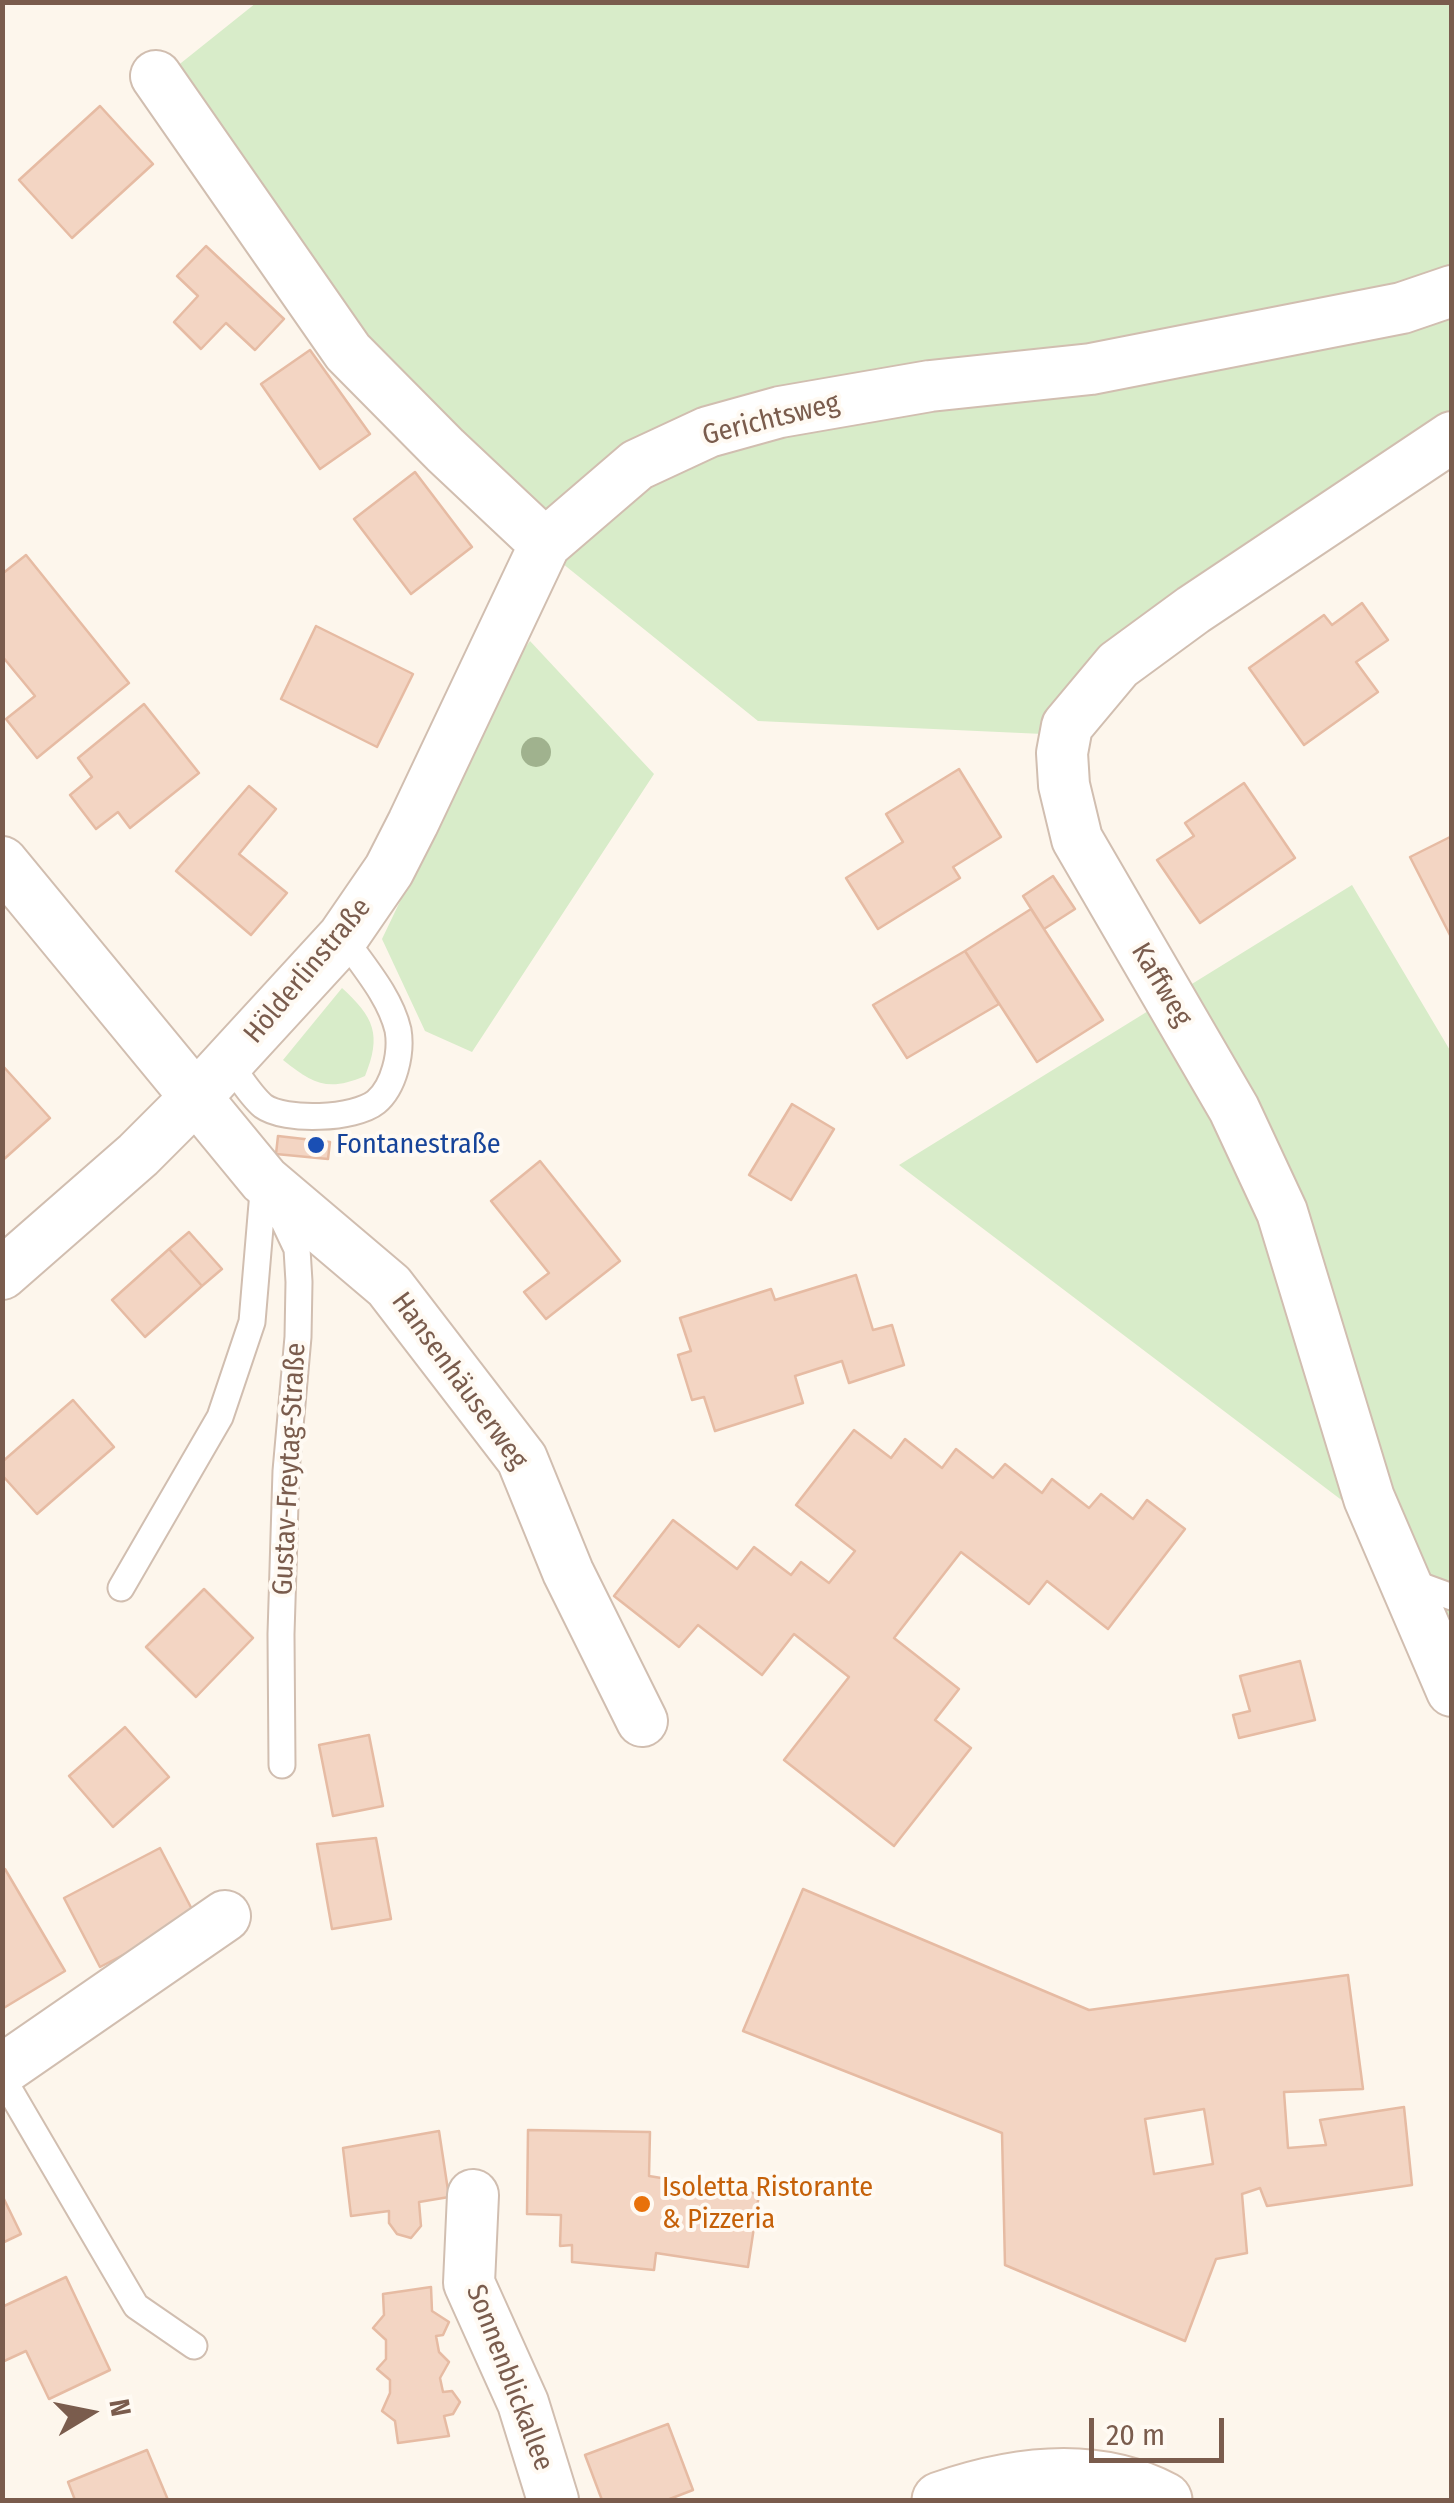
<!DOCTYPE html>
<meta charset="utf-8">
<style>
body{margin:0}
#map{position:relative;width:1454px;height:2503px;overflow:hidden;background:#fdf6ec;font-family:"Fira Sans Condensed",sans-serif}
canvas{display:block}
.frame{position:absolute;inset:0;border:5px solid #7a5c4d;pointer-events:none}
.north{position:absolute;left:40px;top:2363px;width:100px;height:100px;-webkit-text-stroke:8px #fffaf3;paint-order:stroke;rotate:80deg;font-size:28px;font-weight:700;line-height:40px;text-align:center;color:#7a5c4d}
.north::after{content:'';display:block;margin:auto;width:35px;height:45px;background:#7a5c4d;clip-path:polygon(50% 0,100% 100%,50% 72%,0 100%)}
.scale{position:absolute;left:1089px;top:2418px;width:135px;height:45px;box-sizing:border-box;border:5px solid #7a5c4d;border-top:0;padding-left:12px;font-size:30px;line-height:35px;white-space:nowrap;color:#7a5c4d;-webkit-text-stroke:8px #fffaf3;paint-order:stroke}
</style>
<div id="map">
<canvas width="1454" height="2503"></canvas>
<div class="frame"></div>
<div class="north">N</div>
<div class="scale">20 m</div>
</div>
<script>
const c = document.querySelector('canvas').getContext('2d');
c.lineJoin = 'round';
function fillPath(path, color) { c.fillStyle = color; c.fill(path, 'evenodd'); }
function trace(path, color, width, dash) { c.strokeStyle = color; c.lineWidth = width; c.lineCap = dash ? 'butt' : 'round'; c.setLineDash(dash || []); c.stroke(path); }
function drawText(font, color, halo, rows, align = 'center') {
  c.font = font + ' "Fira Sans Condensed",sans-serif'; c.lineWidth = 8; c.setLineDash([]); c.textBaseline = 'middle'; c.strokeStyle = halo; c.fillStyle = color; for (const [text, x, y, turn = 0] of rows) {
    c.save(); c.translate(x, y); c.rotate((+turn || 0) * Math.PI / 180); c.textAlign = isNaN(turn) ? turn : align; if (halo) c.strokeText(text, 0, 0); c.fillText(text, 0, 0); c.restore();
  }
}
const green = new Path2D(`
 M256,3H1451V429L1043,734L758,721L547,551L357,346L171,71Z
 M530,641L654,774L472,1052L425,1031L382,939L514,663Z
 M1352,885L1451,1052V1625L1391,1495L1356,1511L899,1165Z
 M342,988C374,1017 382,1035 365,1076C328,1092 313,1084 283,1060Z`);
const building = new Path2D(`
 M100,106L153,164L72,238L19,180Z
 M206,246L284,319L255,350L226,323L201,349L174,322L198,296L177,276Z
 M310,350L370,434L320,469L261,384Z
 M415,472L472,547L411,594L354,519Z
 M26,555L129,683L37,758L6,719L35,696L2,656V574Z
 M1362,603L1388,640L1356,662L1378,692L1304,745L1249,668L1324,615L1332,625Z
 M316,626L413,674L377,747L281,699Z
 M144,704L199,773L130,828L118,812L96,829L70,795L92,777L78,758Z
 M959,769L1001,837L953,867L960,878L878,929L846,878L903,842L886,814Z
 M1244,783L1295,858L1200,923L1157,860L1194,836L1185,823Z
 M249,786L276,809L239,854L287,893L251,935L176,871Z
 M1452,836V939L1410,857Z
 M1053,876L1075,909L1044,929L1023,896Z
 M1031,909L1103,1020L1037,1062L965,951Z
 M965,951L999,1004L907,1058L873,1005Z
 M2,1065L50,1118L3,1160L2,1159Z
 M792,1104L834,1129L791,1200L749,1175Z
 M278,1136L330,1142L328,1159L276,1154Z
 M540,1161L620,1261L546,1319L524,1292L549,1273L491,1201Z
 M189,1232L222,1269L202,1286L169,1249Z
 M169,1249L202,1286L145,1337L112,1300Z
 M856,1275L873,1330L892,1325L904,1365L849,1383L842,1361L795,1376L803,1403L715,1431L704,1397L692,1400L678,1355L691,1351L680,1318L771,1289L775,1300Z
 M73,1400L114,1447L37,1514L2,1475V1462Z
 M854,1430L891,1458L905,1439L942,1468L956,1449L993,1478L1005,1464L1042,1493L1052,1479L1089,1508L1101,1494L1133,1519L1147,1500L1185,1529L1108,1629L1047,1581L1029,1604L961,1552L894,1638L959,1689L935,1720L971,1748L894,1846L784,1760L849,1677L794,1634L762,1675L698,1625L679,1647L614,1596L673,1520L737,1569L754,1547L791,1575L801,1562L829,1583L855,1551L796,1505Z
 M204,1589L253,1638L196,1697L146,1647Z
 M1300,1661L1315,1720L1239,1738L1233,1715L1250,1711L1240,1676Z
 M125,1727L169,1777L113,1827L69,1776Z
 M369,1735L383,1806L333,1816L319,1745Z
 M376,1838L391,1919L332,1929L317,1844Z
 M160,1848L196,1917L100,1967L64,1898Z
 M5,1869L65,1971L2,2009V1871Z
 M803,1889L1089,2010L1348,1975L1363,2089L1284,2092L1288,2148L1326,2145L1320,2120L1404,2107L1412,2185L1267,2206L1260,2188L1242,2194L1247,2253L1216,2259L1185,2341L1005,2265L1002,2133L743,2031ZM1204,2109L1213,2164L1154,2174L1145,2119Z
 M528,2130L650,2132L649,2176L759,2194L748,2267L656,2253L654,2270L572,2262V2245L560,2246L561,2215L527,2214Z
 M439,2131L449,2197L419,2202L421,2226L411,2238L397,2234L389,2223V2211L351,2216L343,2148Z
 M2,2195L21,2234L2,2243Z
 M66,2277L110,2370L49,2399L26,2351L2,2362V2307Z
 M431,2287L432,2311L449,2322L443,2335L436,2336L439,2352L449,2362L440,2378L443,2392L452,2391L460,2402L453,2414L444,2416L449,2436L398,2443L395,2421L382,2411L390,2393V2380L377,2369L386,2359V2340L373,2328L384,2315L383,2294Z
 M668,2424L693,2490L667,2500H602L585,2455Z
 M147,2450L168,2500H75L68,2482Z`);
const lane = new Path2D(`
 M229,1063C239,1076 250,1095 263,1106C285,1122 355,1119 376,1102C394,1087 402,1053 398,1030C390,996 363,966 343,937
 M277,1207L297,1249L299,1282L298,1337L286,1471L281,1634L282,1765
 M1408,1581L1452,1597
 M121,1588L220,1417L252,1322L264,1180
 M2,2077L136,2306L194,2346`);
const street = new Path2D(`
 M156,76L348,352L445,450L545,544
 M1452,437L1193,610L1118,665L1067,726L1062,753L1064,785L1077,839L1234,1109L1282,1212L1369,1498L1452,1691
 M2,862L264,1180L389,1286L522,1459L568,1572L642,1721
 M2,1274L138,1155L197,1096L343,937L389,870L413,823L545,544L637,465L708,432L780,412L930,386L1091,369L1402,308L1452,291
 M2,2070L225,1916
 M473,2195L469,2283L523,2403L553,2500`);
const secondary = new Path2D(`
 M940,2500C1012,2475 1094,2463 1164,2500`);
const trees = [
 [536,752]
];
const markers = [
 [316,1145,10,"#1a4fb4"],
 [642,2204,10,"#e8710a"]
];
const streetNames = [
 ["Gerichtsweg",771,420,-14],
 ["Hölderlinstraße",308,971,-50],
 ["Kaffweg",1161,985,59],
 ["Hansenhäuserweg",459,1381,54],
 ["Gustav-Freytag-Straße",290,1469,-87],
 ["Sonnenblickallee",509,2378,69]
];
const transitNames = [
 ["Fontanestraße",336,1145]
];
const foodNames = [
 ["Isoletta Ristorante",662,2188],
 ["& Pizzeria",662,2220]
];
fillPath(green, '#d8ecc9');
fillPath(building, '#f3d5c3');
trace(building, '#e6bba3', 2.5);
trace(lane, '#d1beb0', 29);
trace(street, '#d1beb0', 54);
trace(secondary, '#d6c0b0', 59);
trace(lane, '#fff', 25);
trace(street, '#fff', 50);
trace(secondary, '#fff', 55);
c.fillStyle = '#a0b28e';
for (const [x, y] of trees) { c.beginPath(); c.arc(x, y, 15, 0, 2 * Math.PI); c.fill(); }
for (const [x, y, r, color] of markers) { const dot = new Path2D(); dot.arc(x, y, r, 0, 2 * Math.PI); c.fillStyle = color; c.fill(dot); trace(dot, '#fffaf3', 4); }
drawText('28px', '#7a5c4d', '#fffaf3', streetNames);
drawText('28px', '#164399', '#fffaf3', transitNames, 'left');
drawText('28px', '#c56008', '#fffaf3', foodNames, 'left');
</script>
